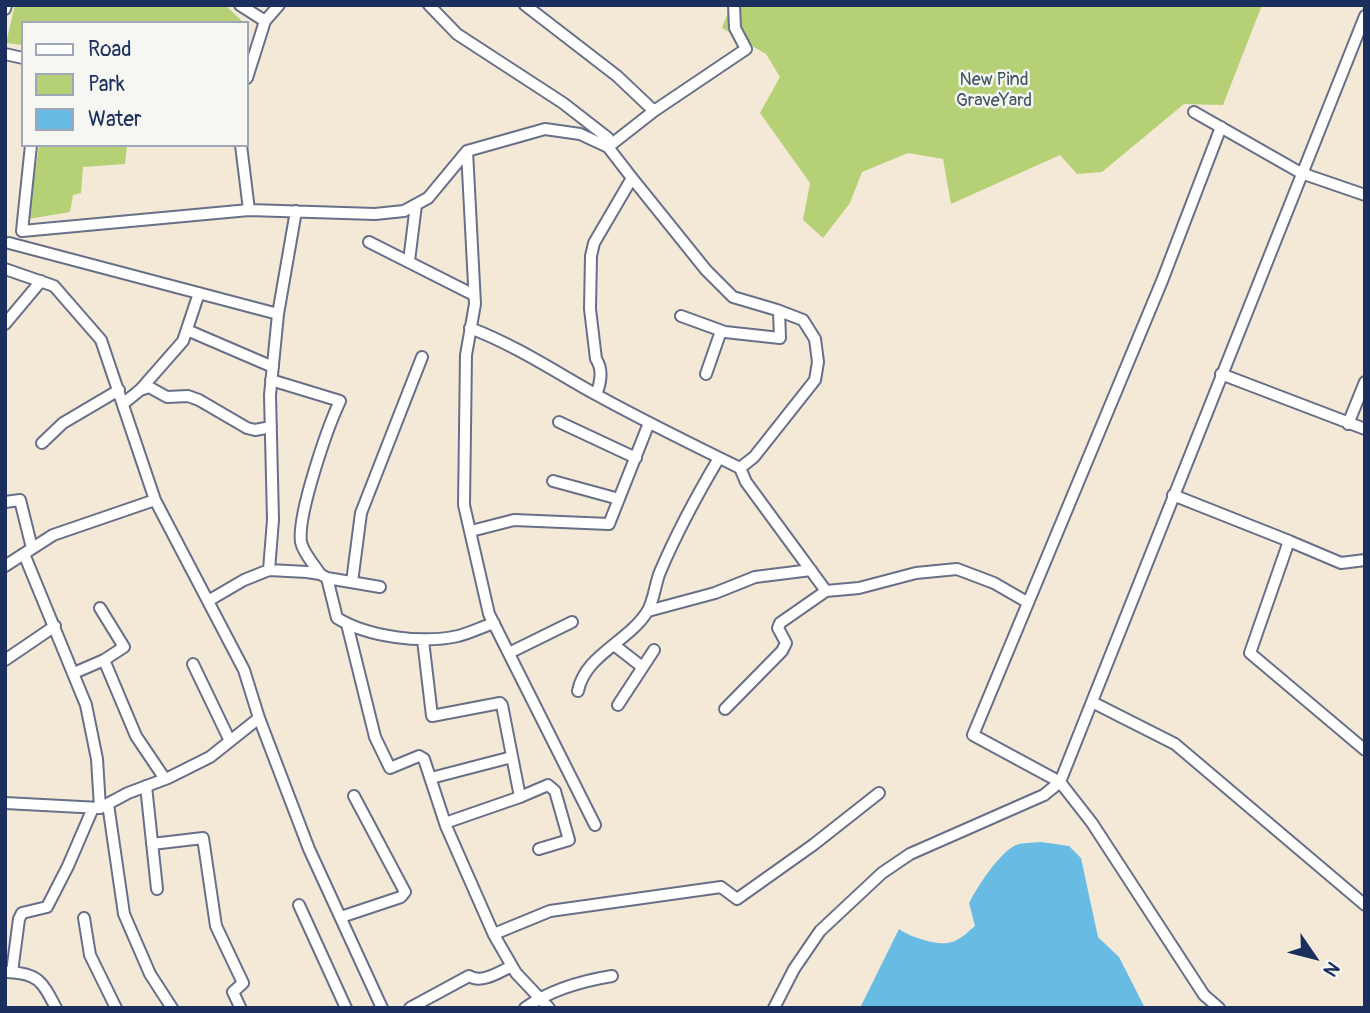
<!DOCTYPE html>
<style>
body{margin:0}
#map{position:relative;width:1370px;height:1013px;overflow:hidden;background:#f4e9d7;font-family:Pangolin,sans-serif}
canvas{display:block}
.frame{position:absolute;inset:0;border:7px solid #1b2f5e;pointer-events:none}
.legend{position:absolute;left:21px;top:21px;width:228px;height:126px;box-sizing:border-box;background:#f6f6f2;border:2px solid #9ea6b7;margin:0;padding:9px 12px;list-style:none;font-size:21px;color:#1b2f5e}
.legend li{display:flex;align-items:center;gap:14px;height:35px}
.legend b{width:35px;border:2px solid #9ea6b7}
.north{position:absolute;left:1279px;top:922px;width:70px;height:70px;-webkit-text-stroke:5px #f6f6f2;paint-order:stroke;rotate:125deg;font-size:19px;font-weight:700;line-height:28px;text-align:center;color:#1b2f5e}
.north::after{content:'';display:block;margin:auto;width:24px;height:32px;background:#1b2f5e;clip-path:polygon(50% 0,100% 100%,50% 72%,0 100%)}
</style>
<div id="map">
<canvas width="1370" height="1013"></canvas>
<div class="frame"></div>
<ul class="legend">
<li><b style="height:9px;background:#fff"></b>Road</li>
<li><b style="height:19px;background:#b5d075"></b>Park</li>
<li><b style="height:19px;background:#68bce4"></b>Water</li>
</ul>
<div class="north">N</div>
</div>
<script>
const c = document.querySelector('canvas').getContext('2d');
c.lineJoin = 'round';
function fillPath(path, color) { c.fillStyle = color; c.fill(path, 'evenodd'); }
function trace(path, color, width, dash) { c.strokeStyle = color; c.lineWidth = width; c.lineCap = dash ? 'butt' : 'round'; c.setLineDash(dash || []); c.stroke(path); }
function drawText(font, color, halo, rows, align = 'center') {
  c.font = font + ' Pangolin,sans-serif'; c.lineWidth = 5; c.setLineDash([]); c.textBaseline = 'middle'; c.strokeStyle = halo; c.fillStyle = color; for (const [text, x, y, turn = 0] of rows) {
    c.save(); c.translate(x, y); c.rotate((+turn || 0) * Math.PI / 180); c.textAlign = isNaN(turn) ? turn : align; if (halo) c.strokeText(text, 0, 0); c.fillText(text, 0, 0); c.restore();
  }
}
const green = new Path2D(`
 M15,5H225L244,23H23V45L6,43Z
 M731,5H1262L1223,105L1184,104L1102,172L1077,174L1060,155L951,204L943,159L908,153L862,172L850,203L823,238L803,220L810,183L760,113L780,77L766,54L722,28Z
 M39,145H127L125,164L83,167L81,193L73,195L70,212L28,219Z`);
const water = new Path2D(`
 M1041,842L1069,846L1081,858L1098,937L1119,957L1145,1008H860L899,929C910,937 939,947 952,942C960,940 969,931 975,926L969,903C978,886 997,856 1014,846C1021,842 1033,843 1041,842Z`);
const minor = new Path2D(`
 M240,5L265,21L247,78
 M429,5L457,34L563,103L608,138V147L632,178L706,270L733,297L777,310L803,320L815,339L818,362L815,380L754,457L740,468
 M525,5L617,76L654,111
 M5,9L6,5
 M265,21L279,5
 M5,54L23,58
 M1194,112L1301,173L1365,195
 M241,145L249,210
 M467,151L475,304L466,355L464,505L489,614L595,825
 M22,231L249,210L375,214L404,211L428,198L467,151L545,129L580,134L608,147L654,111L746,49L735,28L734,5
 M22,231L31,145
 M369,242L474,295
 M9,243L278,314
 M409,261L416,205
 M5,269L54,286L101,340L155,500L244,670L259,718L309,849L382,1008
 M681,316L725,332L780,338L779,311
 M5,324L41,281
 M470,328C515,345 554,371 595,394C642,420 691,444 740,468L746,482L826,591L859,588L916,573L957,569L994,583L1027,602
 M187,330L273,367
 M706,374L721,331
 M1221,374L1365,429
 M271,380L340,401C328,426 297,515 301,542C303,553 314,564 320,574
 M140,390L183,341L199,293
 M596,394C601,383 603,369 596,359L590,309L591,256L594,243L632,178
 M124,403L140,390L149,387L167,397L188,396L199,400L247,428L255,430L271,427
 M559,422L636,458
 M1348,424L1365,382
 M42,443L63,423L119,390
 M553,481L619,499
 M1173,495L1289,541
 M5,502L20,500L32,548
 M471,531L514,520L609,524L649,423
 M24,554L86,705L97,759L100,808
 M1365,560L1341,563L1289,541L1250,653L1365,750
 M5,566L53,535L155,500
 M269,570L273,520L270,395L278,314L296,211
 M327,578L380,587
 M352,582L361,513L422,357
 M208,601L244,580L269,570L307,572L320,574L327,578L337,618C368,637 422,644 458,636C470,633 482,627 494,623
 M648,611L715,593L755,577L811,570
 M347,624L375,737L390,768L419,756L424,759L446,826L494,935L516,973L549,1008
 M423,640L432,716L500,703L502,705L520,797
 M614,645L641,666
 M509,653L572,622
 M5,660L55,626
 M104,660L136,736L165,779
 M193,664L230,741
 M74,673L104,660L124,647L100,608
 M578,691C585,655 628,642 647,612C654,601 655,584 660,572C677,532 697,495 719,458
 M1092,702L1175,744L1365,905
 M618,705L654,650
 M725,709L782,651L786,643L778,628L780,623L826,591
 M431,778L512,757
 M146,786L157,889
 M5,803L100,808L128,793L168,778L210,757L259,718
 M108,804L124,914L150,974L172,1008
 M445,823L520,797L548,785L555,791L569,840L539,849
 M152,844L203,838L216,926L243,983L233,992L240,1007L239,1008
 M299,905L346,1008
 M341,917L401,897L405,892L354,796
 M84,918L90,955L116,1008
 M494,934L550,911L721,887L737,899L813,845L879,793
 M7,972C38,973 42,981 56,1008
 M12,972L19,919L22,913L47,907L68,866L93,808
 M410,1008L469,976C482,984 499,972 512,966
 M525,1008C550,990 581,981 612,976
 M774,1008L794,969L820,931L882,873L910,854L1044,795L1060,782L1365,16
 M1219,1008L1204,995L1092,823L1060,782L973,735L1162,281L1221,127`);
const parkNames = [
 ["New Pind",994,80],
 ["GraveYard",994,101]
];
fillPath(green, '#b5d075');
fillPath(water, '#68bce4');
trace(minor, '#677088', 14);
trace(minor, '#fff', 10);
drawText('18px', '#425764', '#f6f6f2', parkNames);
</script>
